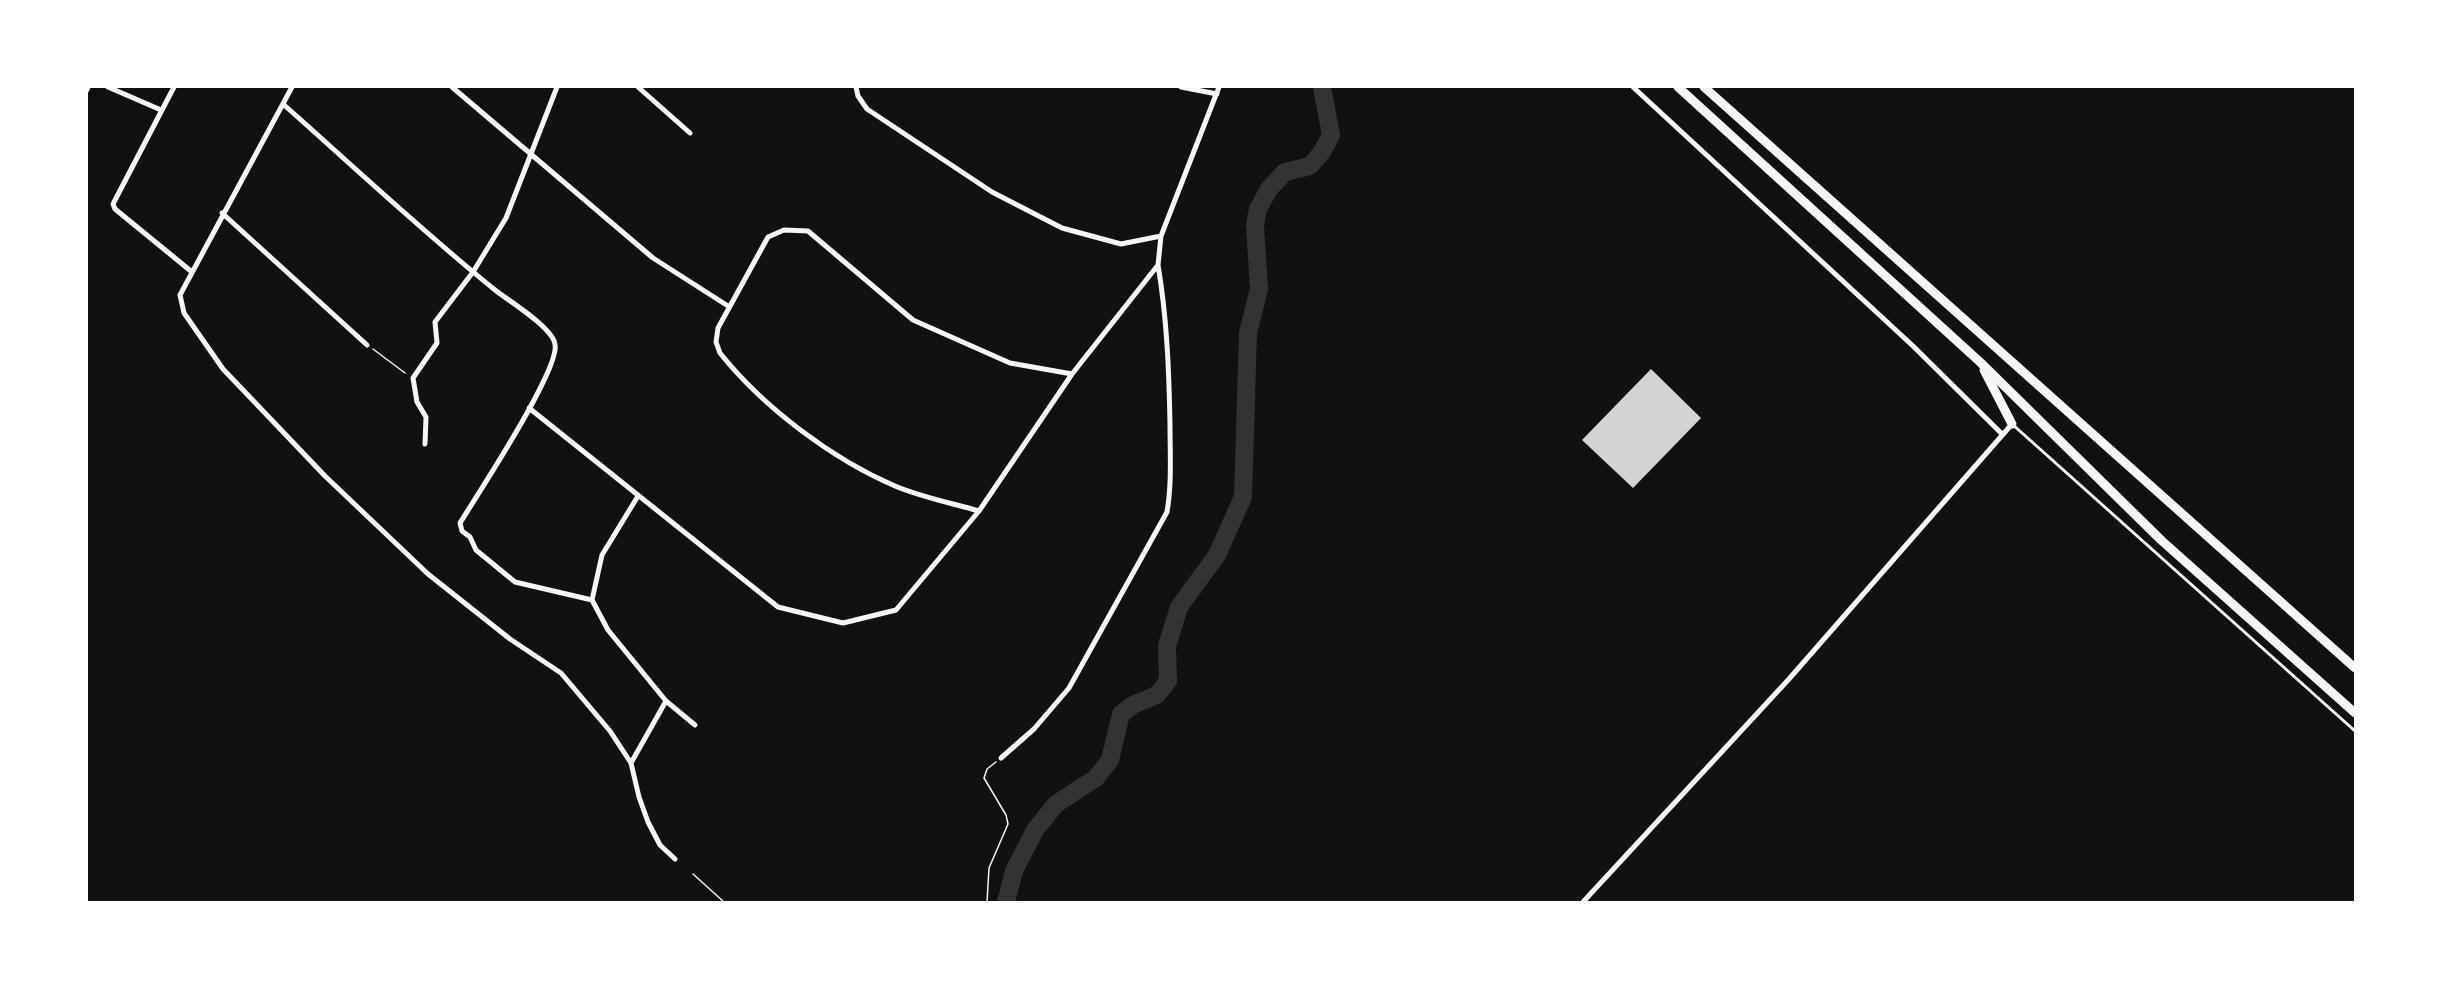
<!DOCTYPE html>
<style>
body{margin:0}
#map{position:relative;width:2442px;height:989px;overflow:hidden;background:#111;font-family:Helvetica,sans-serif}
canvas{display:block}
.frame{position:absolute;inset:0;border:88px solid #fff;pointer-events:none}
</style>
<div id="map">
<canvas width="2442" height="989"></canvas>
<div class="frame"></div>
</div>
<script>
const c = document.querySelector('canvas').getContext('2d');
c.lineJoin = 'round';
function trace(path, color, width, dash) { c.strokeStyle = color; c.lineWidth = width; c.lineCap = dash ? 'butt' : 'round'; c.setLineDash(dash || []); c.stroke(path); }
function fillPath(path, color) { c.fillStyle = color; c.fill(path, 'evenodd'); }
const river = new Path2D(`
 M1006,902L1014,871L1035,830L1056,804L1096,778L1110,760L1121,714L1133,705L1157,695L1168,681L1167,646L1179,607L1217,555L1243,497L1248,333L1259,289L1255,225L1258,209L1269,189L1285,172L1310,166L1322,152L1331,135L1322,87`);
const building = new Path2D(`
 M1651,369L1701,418L1633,488L1582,440Z`);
const path = new Path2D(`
 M373,349L405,373
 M693,874L724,902
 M987,902L989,868L1008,824L1006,815L984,778L987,769L996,762`);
const service = new Path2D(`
 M2012,424L2355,731`);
const minor = new Path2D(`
 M108,87L161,110
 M174,87L113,204L115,209L192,272
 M292,87L180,295L184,313L223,369L325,476L428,574L510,639L561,673L610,731L631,763L639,797L648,822L660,845L675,859
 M452,87L653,258L728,306
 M638,87L690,133
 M856,87L858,96L867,109L992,192L1062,228L1121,244L1161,236
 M1181,87L1217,94
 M1633,87L1913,346L2002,434
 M87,90L88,87
 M283,104C353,166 422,231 495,290C509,301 552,327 555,344C561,368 477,495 460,523L462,531L470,537L476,550L515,582L592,600
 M222,213L367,345
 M529,408L778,607L843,623L896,610L979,511L1072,374L1158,265L1161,236L1219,87
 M425,444L426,417L417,402L413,378L437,343L435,322L473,272L506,218L557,87
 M638,496L602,555L592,600L608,630L666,701L695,725
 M979,511C951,503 921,497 895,486C832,459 763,407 720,353L716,342L718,328L768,237L784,230L808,231L913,320L1010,363L1072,374
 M1001,758L1034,729L1069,688L1167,512C1172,483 1170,454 1170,425C1169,371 1167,318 1158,265
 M631,763L666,701
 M1583,902L1789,679L2012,424`);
const trunk = new Path2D(`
 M1678,87L1980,362L2161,540L2355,713
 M1704,87L2355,668
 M1984,370L2012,424`);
trace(river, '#333', 18);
fillPath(building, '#d3d3d3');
trace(path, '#f5f5f5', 1.5);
trace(service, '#f5f5f5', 3);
trace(minor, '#f5f5f5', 5);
trace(trunk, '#f5f5f5', 9);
</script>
